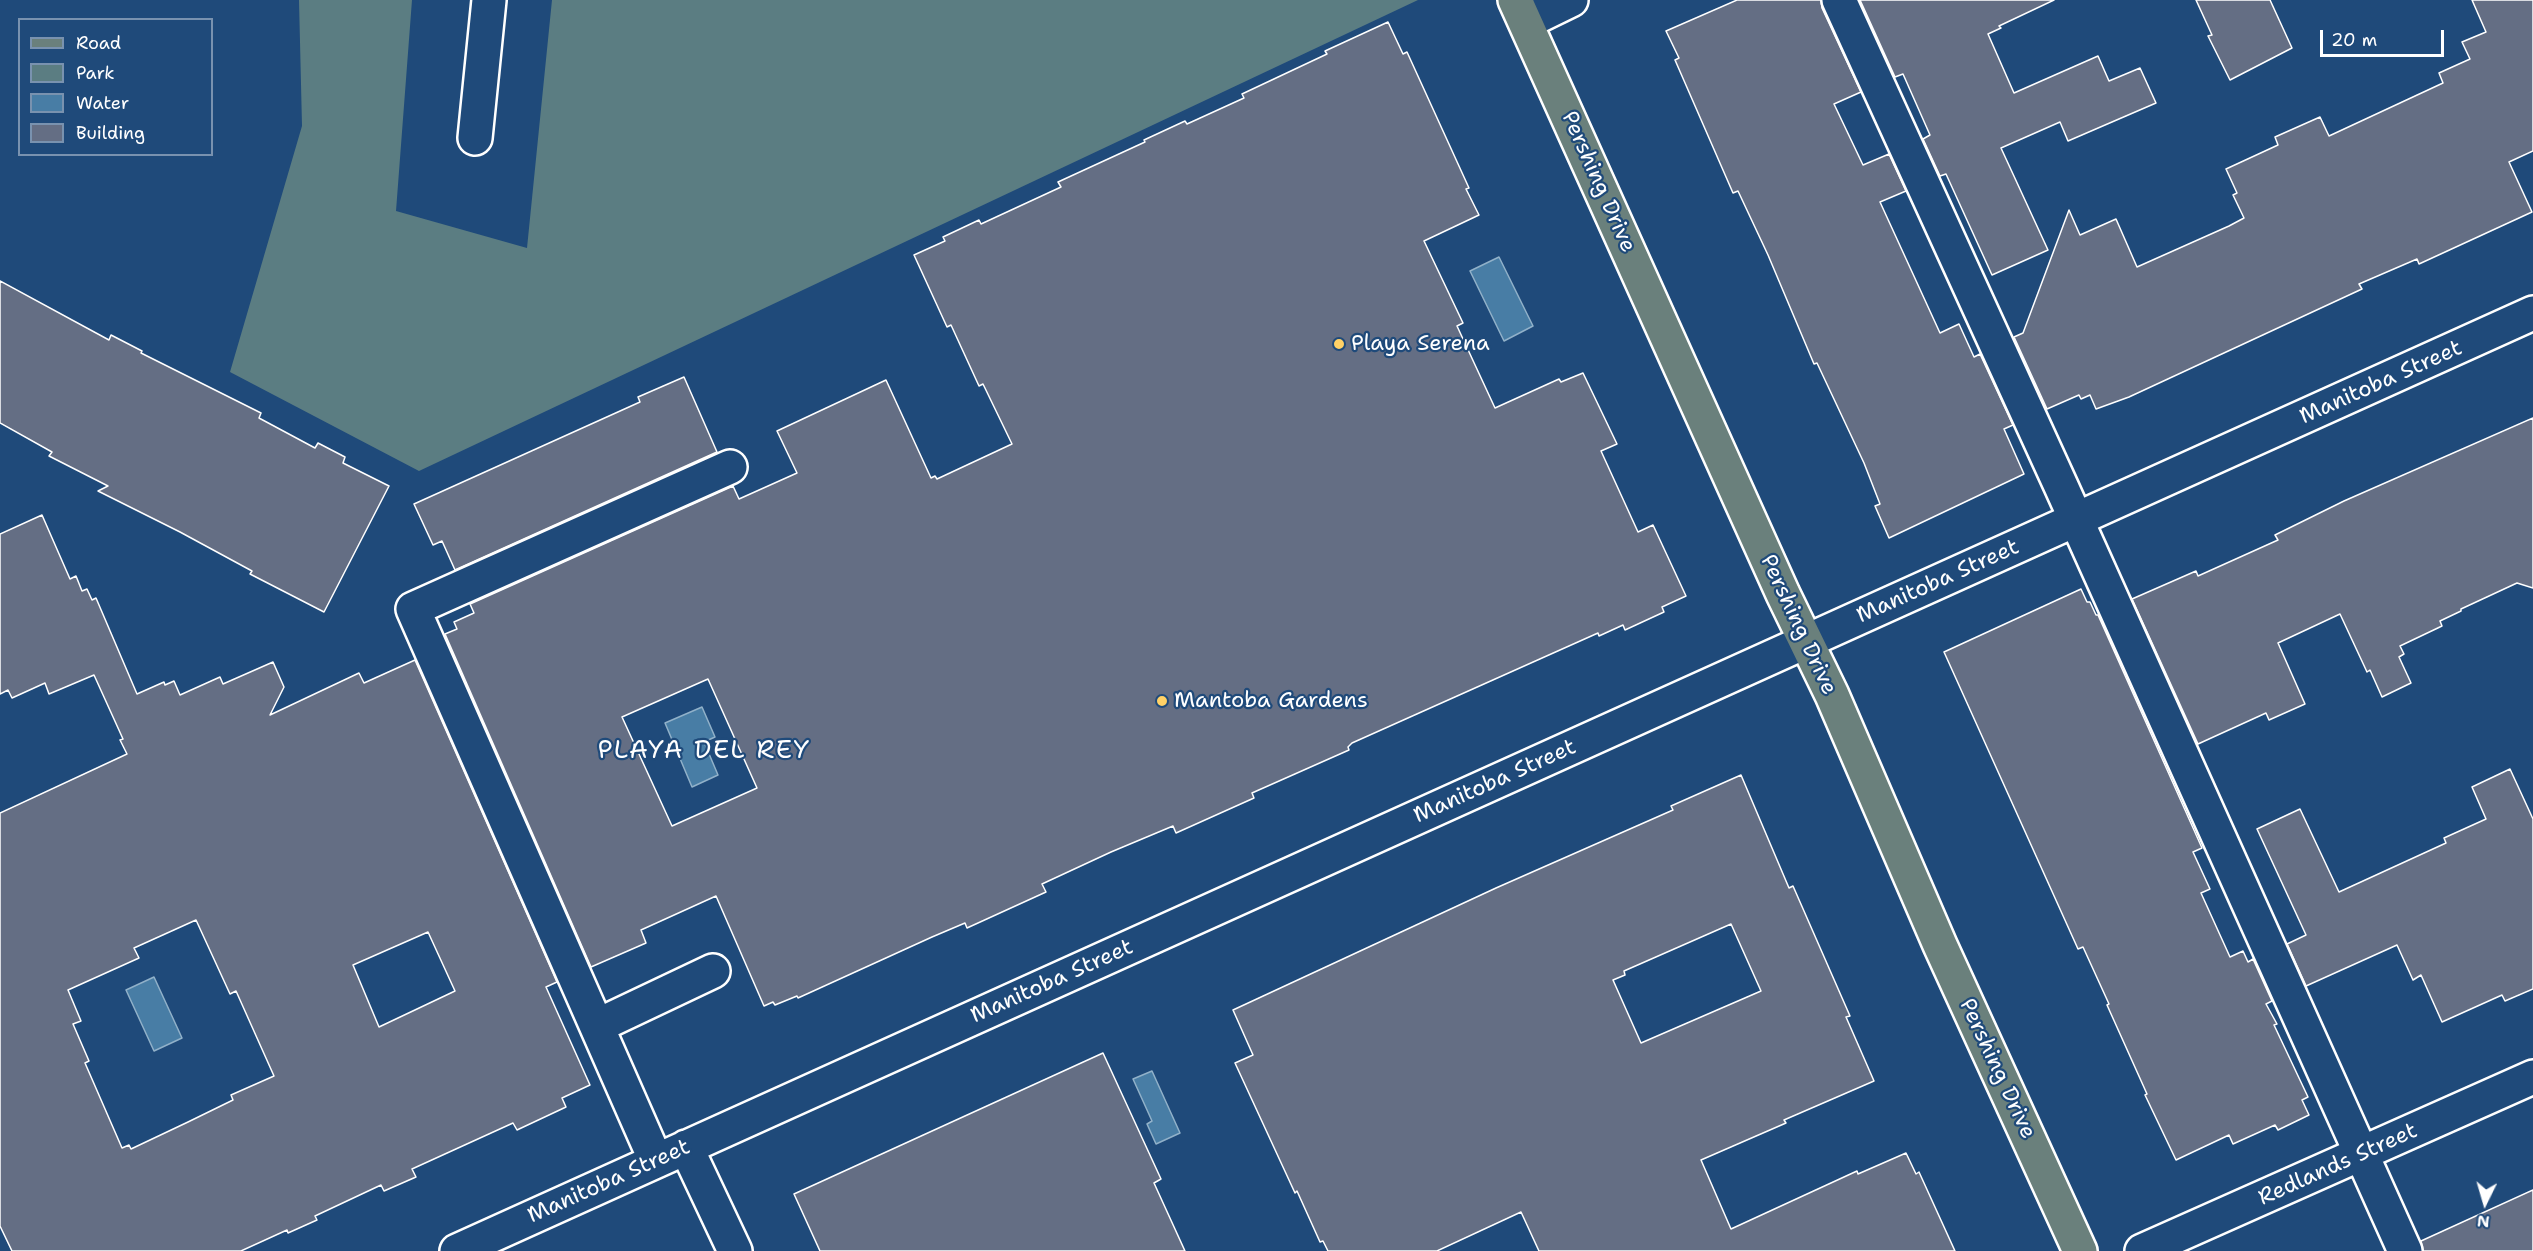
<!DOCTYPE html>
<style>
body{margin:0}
#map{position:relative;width:2533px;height:1251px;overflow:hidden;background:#1f4a7a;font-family:"Shantell Sans",sans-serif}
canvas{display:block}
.legend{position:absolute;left:18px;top:18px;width:195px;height:138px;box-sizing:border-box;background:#1f4a7a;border:2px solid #7992af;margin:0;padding:8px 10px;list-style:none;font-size:18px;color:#fff}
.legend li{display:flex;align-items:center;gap:12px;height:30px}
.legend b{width:30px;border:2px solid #7992af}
.north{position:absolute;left:2455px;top:1173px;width:60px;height:60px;-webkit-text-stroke:4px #1f4a7a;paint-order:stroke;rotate:185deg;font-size:16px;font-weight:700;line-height:24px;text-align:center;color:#fff}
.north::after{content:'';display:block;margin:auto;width:21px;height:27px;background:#fff;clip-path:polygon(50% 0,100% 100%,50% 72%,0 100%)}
.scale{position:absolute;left:2320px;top:30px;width:124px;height:27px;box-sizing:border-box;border:3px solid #fff;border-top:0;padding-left:8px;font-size:18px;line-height:21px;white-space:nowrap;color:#fff;-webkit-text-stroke:4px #1f4a7a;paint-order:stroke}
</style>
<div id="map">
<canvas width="2533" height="1251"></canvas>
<ul class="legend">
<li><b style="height:8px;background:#6a807c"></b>Road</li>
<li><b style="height:16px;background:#5b7d82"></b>Park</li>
<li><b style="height:16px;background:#487da5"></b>Water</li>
<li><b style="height:16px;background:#646e84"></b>Building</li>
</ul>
<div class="north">N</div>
<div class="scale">20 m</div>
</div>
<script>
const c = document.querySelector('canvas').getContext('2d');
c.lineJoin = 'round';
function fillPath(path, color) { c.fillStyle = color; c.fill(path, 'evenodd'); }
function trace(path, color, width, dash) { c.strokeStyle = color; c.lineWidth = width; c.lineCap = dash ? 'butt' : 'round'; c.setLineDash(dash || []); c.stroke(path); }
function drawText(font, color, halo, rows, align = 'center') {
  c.font = font + ' "Shantell Sans",sans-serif'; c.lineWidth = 4.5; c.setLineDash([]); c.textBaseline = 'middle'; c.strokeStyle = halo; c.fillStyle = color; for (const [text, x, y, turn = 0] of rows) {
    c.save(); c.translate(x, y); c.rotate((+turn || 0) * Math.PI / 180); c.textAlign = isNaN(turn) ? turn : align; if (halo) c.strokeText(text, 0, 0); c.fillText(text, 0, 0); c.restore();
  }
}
const green = new Path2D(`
 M299,0H412L396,211L527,248L552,0H1418L419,471L230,372L302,126Z`);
const water = new Path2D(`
 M1499,257L1533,326L1504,341L1470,271Z
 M702,707L715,737L704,742L718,775L692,787L665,723Z
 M154,977L182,1038L154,1051L126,990Z
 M1152,1071L1180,1133L1156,1144L1147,1124L1152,1121L1133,1079Z`);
const building = new Path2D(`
 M1737,0H1821L1822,8L1861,92L1834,104L1863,165L1889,154L1906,191L1880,202L1940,333L1959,324L1974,357L1980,354L2013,425L2004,429L2024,474L1889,538L1875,506L1880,504L1864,463L1817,363L1814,364L1768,255L1738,191L1733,193L1675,60L1679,58L1666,31Z
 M1860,0H2054L1999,26L2001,28L1988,34L2014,93L2098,56L2109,81L2140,68L2156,103L2068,141L2060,122L2001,148L2048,250L1992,275L1946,174L1940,176L1923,139L1930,135L1903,74L1895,77Z
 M2196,0H2270L2292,48L2230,80L2208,36L2212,35Z
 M2472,0H2533V151L2509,162L2532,212L2419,264L2417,259L2359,284L2362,289L2129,397L2096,409L2090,395L2081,399L2079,395L2047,409L2014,337L2023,333L2069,210L2080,235L2116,219L2137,267L2229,226L2244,218L2233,195L2237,193L2226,169L2278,145L2275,137L2320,117L2329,136L2443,83L2439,73L2470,59L2462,42L2486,32Z
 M1388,22L1403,54L1407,52L1469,188L1466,189L1479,215L1424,241L1463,323L1457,326L1495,408L1559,379L1561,382L1583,373L1617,444L1601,451L1638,532L1653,525L1686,596L1662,607L1664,612L1625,630L1623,625L1599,636L1598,633L1352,743L1348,747L1349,750L1252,793L1254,798L1176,833L1173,826L1111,852L1042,884L1046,892L967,928L965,923L932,937L798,998L797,996L775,1005L773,1002L764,1006L716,896L641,930L646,943L591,967L445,634L457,629L454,622L474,613L470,604L733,486L739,499L797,473L777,431L886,380L931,478L935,476L937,479L1012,444L983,384L979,386L951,325L947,327L914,255L945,241L943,237L979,220L981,224L1061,187L1058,182L1145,142L1144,140L1185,121L1187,124L1244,98L1242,94L1327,54L1325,51ZM708,679L757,788L672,826L622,717Z
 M0,281L109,340L111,335L142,351L141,353L261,413L259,418L315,448L318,443L345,457L343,463L389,486L324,612L250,574L252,571L180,532L98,491L108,486L49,456L52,452L0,423Z
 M684,377L717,452L455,570L442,541L433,545L414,504L640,402L638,397Z
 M2533,418V588L2517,583L2461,609V611L2440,621L2442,626L2400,646L2404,654L2399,657L2411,683L2382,697L2370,670L2367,672L2340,614L2278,643L2305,704L2269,720L2266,713L2198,744L2132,599L2196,571L2198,576L2278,540L2275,535L2344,501Z
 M42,515L70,579L76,576L82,591L87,589L92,600L96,598L137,694L164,682L165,685L174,681L180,695L220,677L223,684L273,662L284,687L270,715L359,673L364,683L415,660L557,982L546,987L590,1085L562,1098L566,1107L517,1130L513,1123L412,1169L416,1177L384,1191L381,1185L315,1216L317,1220L288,1233L287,1230L241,1251H12L0,1226V813L127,754L120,740L123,739L94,675L49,694L45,683L12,698L8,690L0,694V534ZM196,920L230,994L236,991L274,1076L231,1095L233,1100L188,1122L131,1149L129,1145L122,1148L85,1063L89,1061L73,1024L81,1021L68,990L139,958L134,948ZM428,932L455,991L379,1027L353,965Z
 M2081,589L2087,602H2090L2096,615H2098L2202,848L2193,852L2210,889L2201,893L2230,957L2243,951L2248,962L2253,959L2272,1001L2266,1004L2277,1024L2274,1025L2308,1097L2302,1100L2309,1115L2278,1130L2275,1125L2233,1144L2229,1135L2176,1160L2145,1095L2147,1094L2107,1005L2109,1004L2083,947L2078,949L1944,652Z
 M2510,769L2533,819V989L2505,1001L2502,995L2442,1022L2421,975L2413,980L2397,945L2306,986L2287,944L2306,935L2257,829L2300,809L2339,892L2446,843L2444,838L2486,819L2472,787Z
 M1741,775L1789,888L1793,886L1850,1016L1846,1017L1874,1081L1784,1120L1786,1123L1701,1160L1731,1229L1857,1171L1858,1174L1906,1153L1916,1174L1919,1172L1955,1251H1539L1521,1212L1437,1251H1328L1323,1241L1320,1242L1297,1191L1295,1193L1235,1063L1253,1055L1233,1010L1496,888L1673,810L1671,806ZM1731,924L1761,991L1641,1043L1613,980L1625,975L1624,971Z
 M1103,1053L1161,1179L1154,1183L1185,1251H820L794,1194Z
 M2533,1190V1251H2423L2421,1241Z`);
const minor = new Path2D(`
 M1839,0L2061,486L2405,1251
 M1526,22L1571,0
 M475,138L489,0
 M597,1026L713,971
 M686,1147L735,1251
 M656,1161L413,609L730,467
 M457,1251L2533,313
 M2142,1251L2533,1077`);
const major = new Path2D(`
 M1515,0L1783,594L1832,695L1940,945L2080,1251`);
const markers = [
 [1339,344,6,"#ffd166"],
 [1162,701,6,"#ffd166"]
];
const streetNames = [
 ["Pershing Drive",1598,182,66],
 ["Manitoba Street",2381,383,-24],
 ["Manitoba Street",1938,582,-24],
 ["Pershing Drive",1798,625,65],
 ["Manitoba Street",1495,782,-24],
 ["Manitoba Street",1052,982,-24],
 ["Pershing Drive",1997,1069,65],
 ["Redlands Street",2338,1165,-24],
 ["Manitoba Street",609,1182,-24]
];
const poiNames = [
 ["Playa Serena",1351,344],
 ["Mantoba Gardens",1174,701]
];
const quarterNames = [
 ["PLAYA DEL REY",704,751]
];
fillPath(green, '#5b7d82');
fillPath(water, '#487da5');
trace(water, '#91b1c9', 1.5);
fillPath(building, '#646e84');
trace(building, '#fff', 1.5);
trace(minor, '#fff', 38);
trace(major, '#fff', 38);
trace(minor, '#1f4a7a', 33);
trace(major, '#6a807c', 33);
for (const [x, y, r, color] of markers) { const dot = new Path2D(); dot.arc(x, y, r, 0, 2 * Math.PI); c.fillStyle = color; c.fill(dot); trace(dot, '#1f4a7a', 2); }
drawText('22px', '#fff', '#1f4a7a', streetNames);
drawText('22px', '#fff', '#1f4a7a', poiNames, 'left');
c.letterSpacing = '1.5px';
drawText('26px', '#fff', '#1f4a7a', quarterNames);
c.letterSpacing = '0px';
</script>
